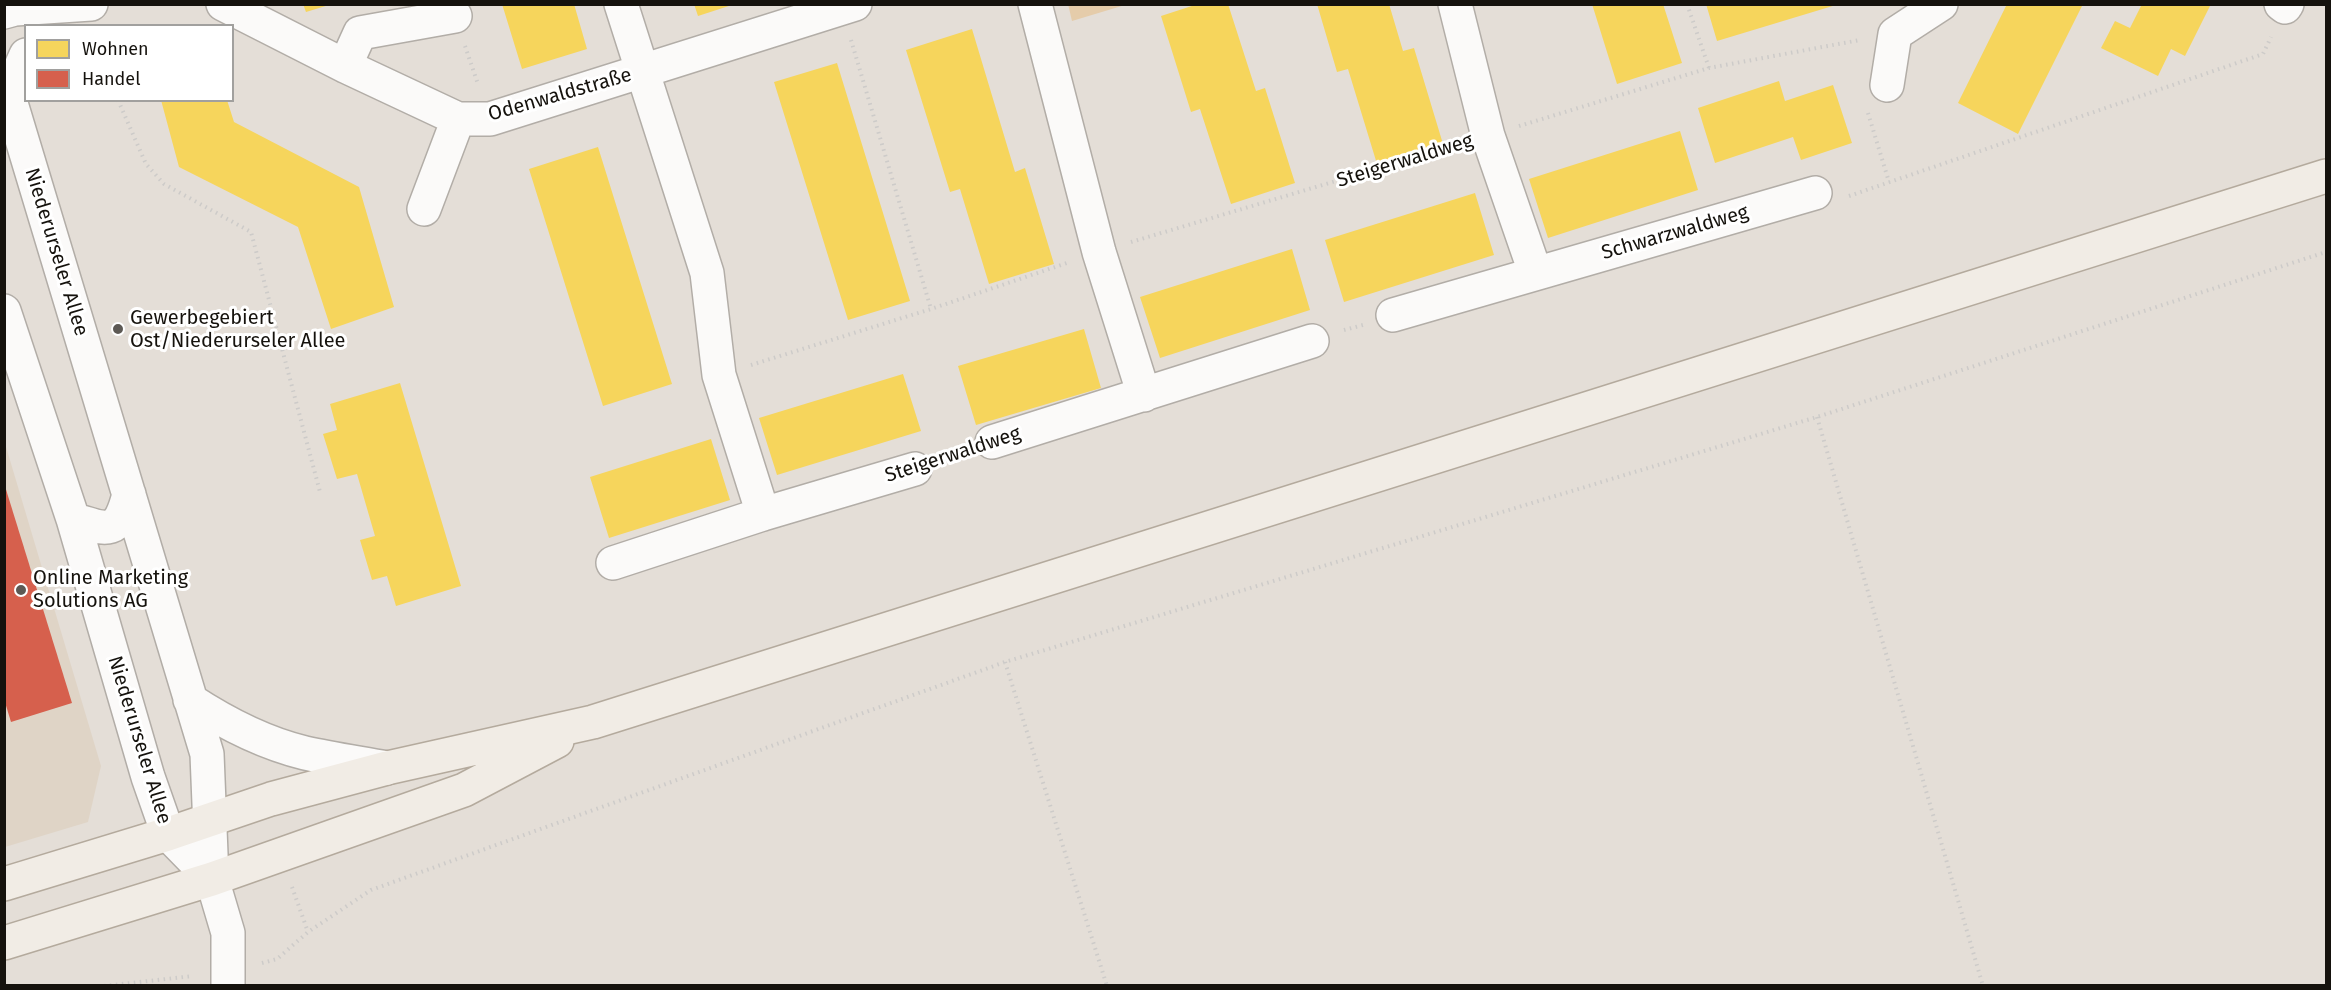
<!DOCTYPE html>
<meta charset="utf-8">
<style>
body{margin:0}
#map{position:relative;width:2331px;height:990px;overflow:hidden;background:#e4ded7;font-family:"Fira Sans",sans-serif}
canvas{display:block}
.frame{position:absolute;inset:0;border:6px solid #15120d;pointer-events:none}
.legend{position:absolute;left:24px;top:24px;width:210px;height:78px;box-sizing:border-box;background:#fff;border:2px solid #a1a09e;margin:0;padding:8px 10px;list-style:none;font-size:18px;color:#15120d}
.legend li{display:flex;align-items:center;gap:12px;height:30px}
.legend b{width:30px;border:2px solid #a1a09e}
</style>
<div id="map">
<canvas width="2331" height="990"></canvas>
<div class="frame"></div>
<ul class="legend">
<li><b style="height:16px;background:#f6d55c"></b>Wohnen</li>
<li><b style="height:16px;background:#d6604d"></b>Handel</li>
</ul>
</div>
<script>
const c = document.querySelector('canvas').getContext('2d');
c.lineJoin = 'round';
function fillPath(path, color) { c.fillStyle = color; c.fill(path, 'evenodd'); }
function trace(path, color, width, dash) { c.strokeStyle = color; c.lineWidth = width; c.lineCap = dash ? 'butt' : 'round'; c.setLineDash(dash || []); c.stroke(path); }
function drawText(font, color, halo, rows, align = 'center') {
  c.font = font + ' "Fira Sans",sans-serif'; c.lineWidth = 6; c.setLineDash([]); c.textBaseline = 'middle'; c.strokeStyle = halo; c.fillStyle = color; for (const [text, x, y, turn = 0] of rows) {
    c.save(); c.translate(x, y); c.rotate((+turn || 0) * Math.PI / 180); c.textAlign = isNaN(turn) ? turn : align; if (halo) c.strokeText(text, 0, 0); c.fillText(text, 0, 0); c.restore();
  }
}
const built = new Path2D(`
 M4,440L101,766L88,822L5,847Z`);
const green = new Path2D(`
 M1068,4H1125V5L1072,21Z`);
const homes = new Path2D(`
 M303,4H329V5L306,12Z
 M502,4H574L587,49L522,69Z
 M694,4H732V5L698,16Z
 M1198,4H1228L1256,91L1265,88L1295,183L1231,204L1200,109L1191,112L1161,16Z
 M1317,4H1389L1403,51L1414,48L1443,144L1377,164L1348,69L1337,72Z
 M1592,4H1663L1682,63L1617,84Z
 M1706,4H1836V5L1717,41Z
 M2007,4H2083L2018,134L1958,103Z
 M2142,4H2211L2185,56L2171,49L2158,76L2101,48L2115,21L2130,28Z
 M972,29L1015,172L1025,168L1054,264L989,284L960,189L950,192L906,50Z
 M837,63L910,301L848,320L774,82Z
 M1779,81L1785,101L1833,85L1852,143L1801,160L1793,137L1715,163L1698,108Z
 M161,100H227L234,122L359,187L394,307L331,329L298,227L179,167Z
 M1680,131L1698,190L1548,238L1529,179Z
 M598,147L672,384L603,406L529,169Z
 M1475,193L1494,255L1344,302L1325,240Z
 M1292,249L1310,310L1160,358L1140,297Z
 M1084,329L1101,388L976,425L958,366Z
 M903,374L921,431L777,475L759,418Z
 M400,383L461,586L396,606L387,576L372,580L360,540L375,536L357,474L337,479L323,434L337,430L330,404Z
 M711,439L730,500L609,538L590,477Z`);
const shops = new Path2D(`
 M4,483L72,703L11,722L4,699Z`);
const path = new Path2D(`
 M1687,4L1709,68
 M851,40L931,309
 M465,46L478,84
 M118,100L146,164L164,184L251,232L320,492
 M1868,113L1889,182
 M1519,126L1709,68L1860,40
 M1849,196L2263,54L2271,37
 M1131,242L1457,145
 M1344,330L1363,325
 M751,365L931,309L1067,263
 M1817,417L1983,986
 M947,458L962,452
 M1005,662L1107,986
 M292,887L308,932
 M262,963L277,959L308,932L371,890L1005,662L1817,417L2326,252
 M104,986L193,976`);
const minor = new Path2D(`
 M223,4L345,66L458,119H490L855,4
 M621,4L707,273L719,375L763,514
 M1035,4L1099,252L1144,395
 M1455,4L1488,136L1535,272
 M2281,4L2285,7L2287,4
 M4,12L15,9L91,4
 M345,66L360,33L455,16
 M4,80L207,754L212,879L228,933V986
 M1887,85L1895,34L1941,4
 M9,93L26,55
 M424,209L458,119
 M4,311L73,519L148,777L168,834L212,879
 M1393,315L1815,193
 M992,442L1312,341
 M73,519C108,531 119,535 129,494
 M613,563L763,514L915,469
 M190,700C225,723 264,743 305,753C332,759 360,763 387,768`);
const major = new Path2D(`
 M4,884L168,834L271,799L387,768L593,722L2326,176
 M4,943L212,879L464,790L557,741`);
const markers = [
 [118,329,6,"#5d5954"],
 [21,590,6,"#5d5954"]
];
const streetNames = [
 ["Odenwaldstraße",560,95,-16],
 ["Steigerwaldweg",1405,161,-17],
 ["Schwarzwaldweg",1675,233,-16],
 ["Niederurseler Allee",56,252,73],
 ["Steigerwaldweg",953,455,-18],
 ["Niederurseler Allee",139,740,73]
];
const poiNames = [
 ["Gewerbegebiert",130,318],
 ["Ost/Niederurseler Allee",130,341],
 ["Online Marketing",33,578],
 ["Solutions AG",33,601]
];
fillPath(built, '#dfd4c6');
fillPath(green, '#e5ccaa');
fillPath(homes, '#f6d55c');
fillPath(shops, '#d6604d');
trace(minor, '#b2ada7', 36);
trace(major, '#b4aa9d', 36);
trace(path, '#cdcbc9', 4, [1.5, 4.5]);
trace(minor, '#fbfaf9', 33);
trace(major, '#f1ece5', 33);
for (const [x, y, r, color] of markers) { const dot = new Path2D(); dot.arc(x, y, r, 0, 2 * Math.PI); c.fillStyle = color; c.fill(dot); trace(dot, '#fff', 2); }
drawText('20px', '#15120d', '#fff', streetNames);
drawText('20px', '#15120d', '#fff', poiNames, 'left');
</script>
